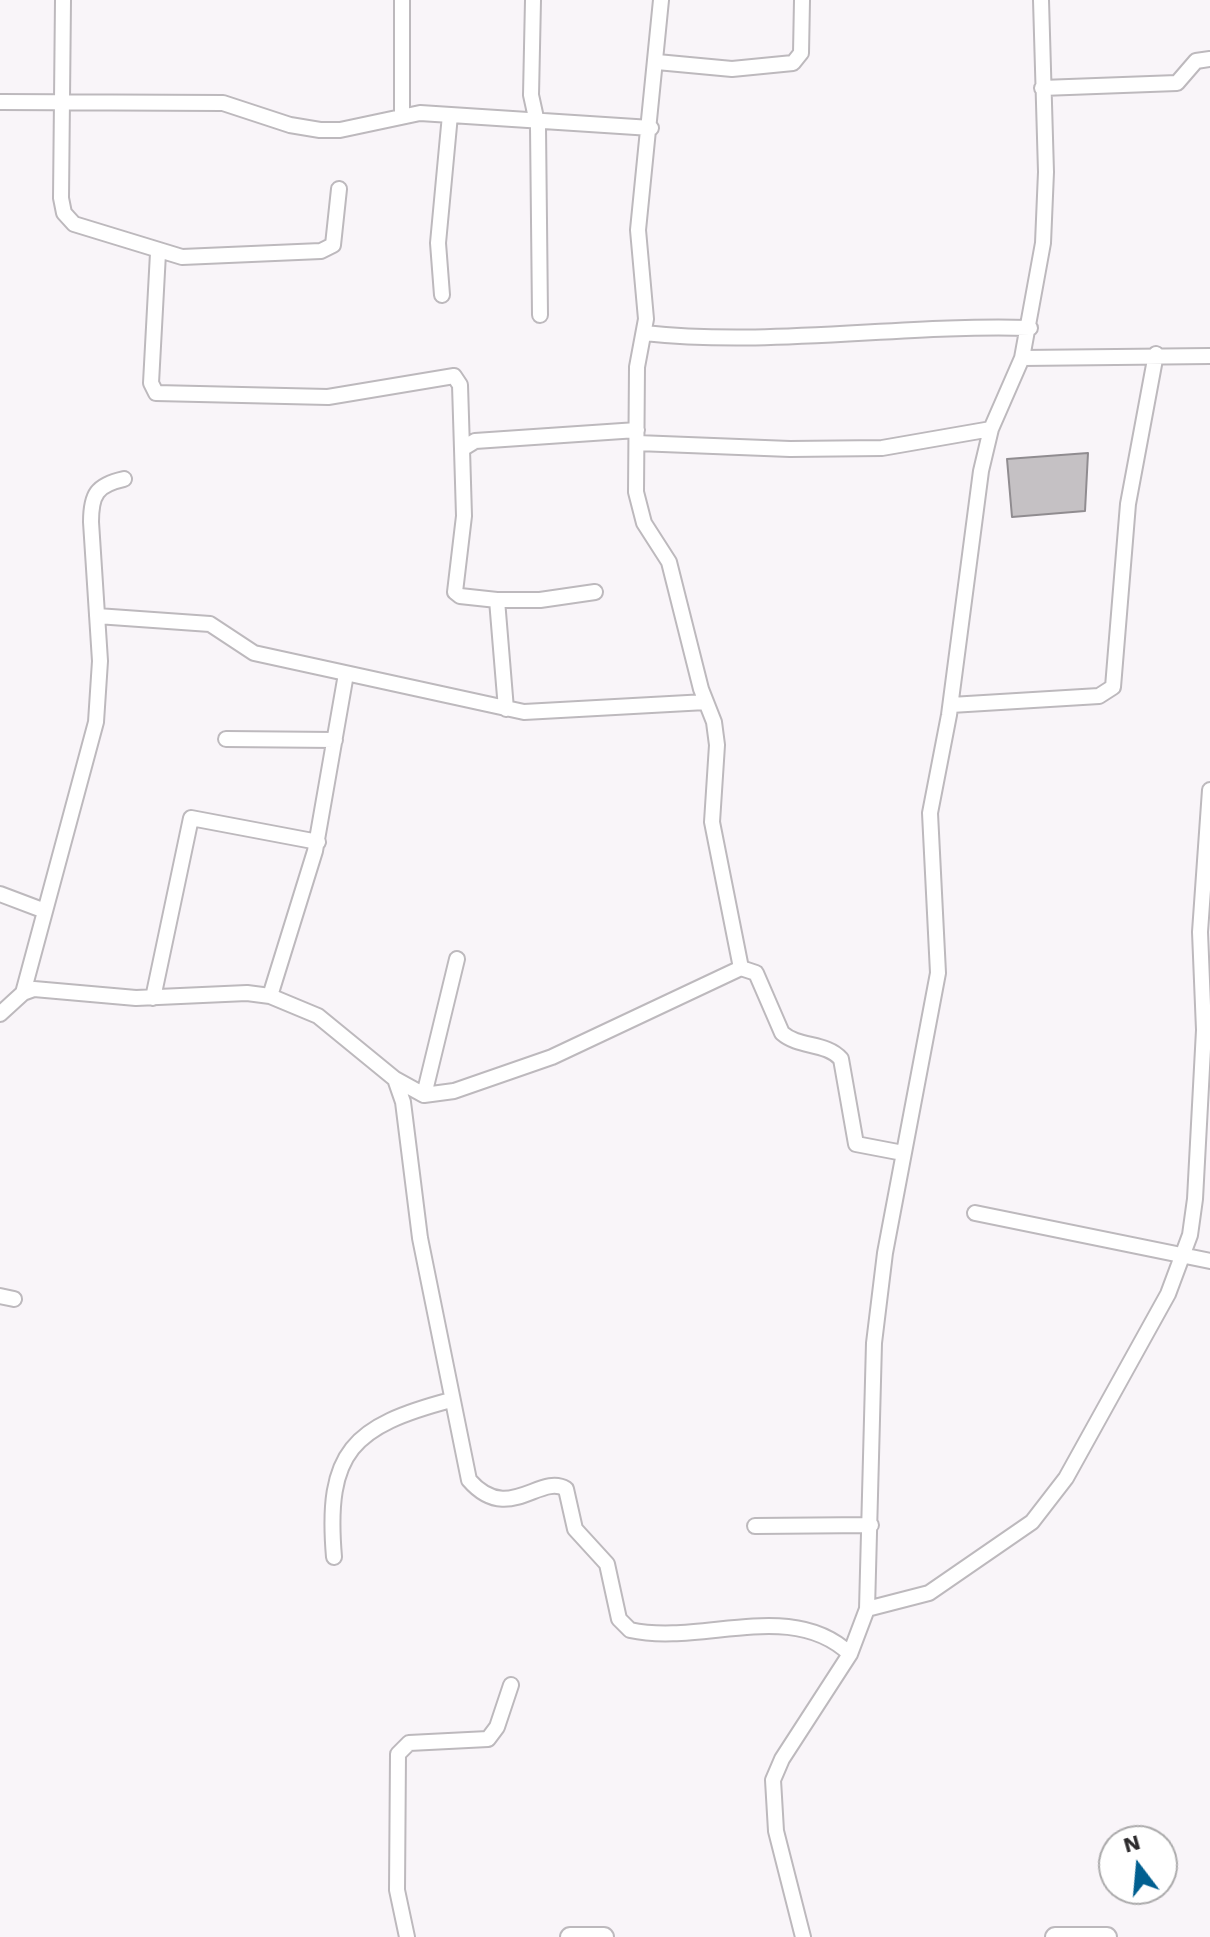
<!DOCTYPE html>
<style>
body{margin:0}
#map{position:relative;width:1210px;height:1937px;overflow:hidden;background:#f9f5f9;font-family:"Work Sans",sans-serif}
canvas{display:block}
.north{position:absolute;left:1098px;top:1825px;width:80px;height:80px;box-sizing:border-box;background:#fff;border:2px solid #abaaab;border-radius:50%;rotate:344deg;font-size:22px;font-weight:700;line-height:32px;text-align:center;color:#2c2a2c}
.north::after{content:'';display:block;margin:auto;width:28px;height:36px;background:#015f90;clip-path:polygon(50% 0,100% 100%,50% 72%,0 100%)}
</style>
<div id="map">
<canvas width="1210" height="1937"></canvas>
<div class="north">N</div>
</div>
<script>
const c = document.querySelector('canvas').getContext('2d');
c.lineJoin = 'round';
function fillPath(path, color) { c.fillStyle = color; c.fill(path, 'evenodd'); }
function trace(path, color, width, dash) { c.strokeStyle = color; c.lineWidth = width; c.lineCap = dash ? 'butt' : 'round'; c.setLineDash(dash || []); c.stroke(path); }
const building = new Path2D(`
 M1088,453L1085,511L1012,517L1007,459Z`);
const minor = new Path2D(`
 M63,0L61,198L64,213L74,224L182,257L321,251L333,245L339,189
 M402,0V115
 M533,0L531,95L538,127L540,315
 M661,0L638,230L646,319L637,367L636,492L644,523L669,562L701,689L714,722L717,745L712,822L741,968
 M657,62L732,69L793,63L801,53L802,0
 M1042,88L1177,83L1196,61L1210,59
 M0,102L223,103L290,125L320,130H340L420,113L651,128
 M158,253L151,383L156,393L328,397L454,376L460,385L462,449
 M442,295L438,243L450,115
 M644,333C772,347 901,324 1030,328
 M1022,358L1210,356
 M637,443L790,449L882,448L991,429
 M497,600H540L595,592
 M97,616L210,624L254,653L524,712L706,702
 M951,705L1099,696L1113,687L1128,504L1156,354
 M506,709L497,600L460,596L455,592L464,516L462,449L475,441L637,430
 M226,739L335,740
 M0,894L45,911
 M23,993L96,722L100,661L91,522C91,494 97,485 124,479
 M270,996L315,851L346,674
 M153,998L191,818L318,842
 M0,1014L23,993L34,989L136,998L247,993L270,996L318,1016L395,1079L424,1095L454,1091L552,1057L741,968L756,973L782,1033C799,1048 826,1042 841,1059L856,1144L903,1153
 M395,1079L403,1102L420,1238L469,1480C508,1525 540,1473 566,1489L575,1529L607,1564L619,1619L630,1630C702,1646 791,1598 850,1654
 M424,1095L457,959
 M975,1213L1210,1261
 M0,1296L14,1299
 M755,1526L871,1525
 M334,1557C325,1451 353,1426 451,1400
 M867,1609L929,1593L1032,1522L1066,1478L1168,1294L1190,1235L1195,1199L1204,1030L1200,932L1210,790
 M407,1937L397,1890L398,1754L409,1743L488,1739L497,1727L511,1685
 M803,1937L776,1831L773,1780L782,1759L850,1654L867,1609L874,1343L885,1253L938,973L930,813L949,715L981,471L991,429L1022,358L1043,243L1046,172L1041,0`);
const tertiary = new Path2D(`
 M570,1937H604
 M1055,1937H1107`);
fillPath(building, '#c5c1c4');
trace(building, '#908c90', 2);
trace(minor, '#bdb9bd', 18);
trace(tertiary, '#bdb9bd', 22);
trace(minor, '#fff', 14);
trace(tertiary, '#fff', 18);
</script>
